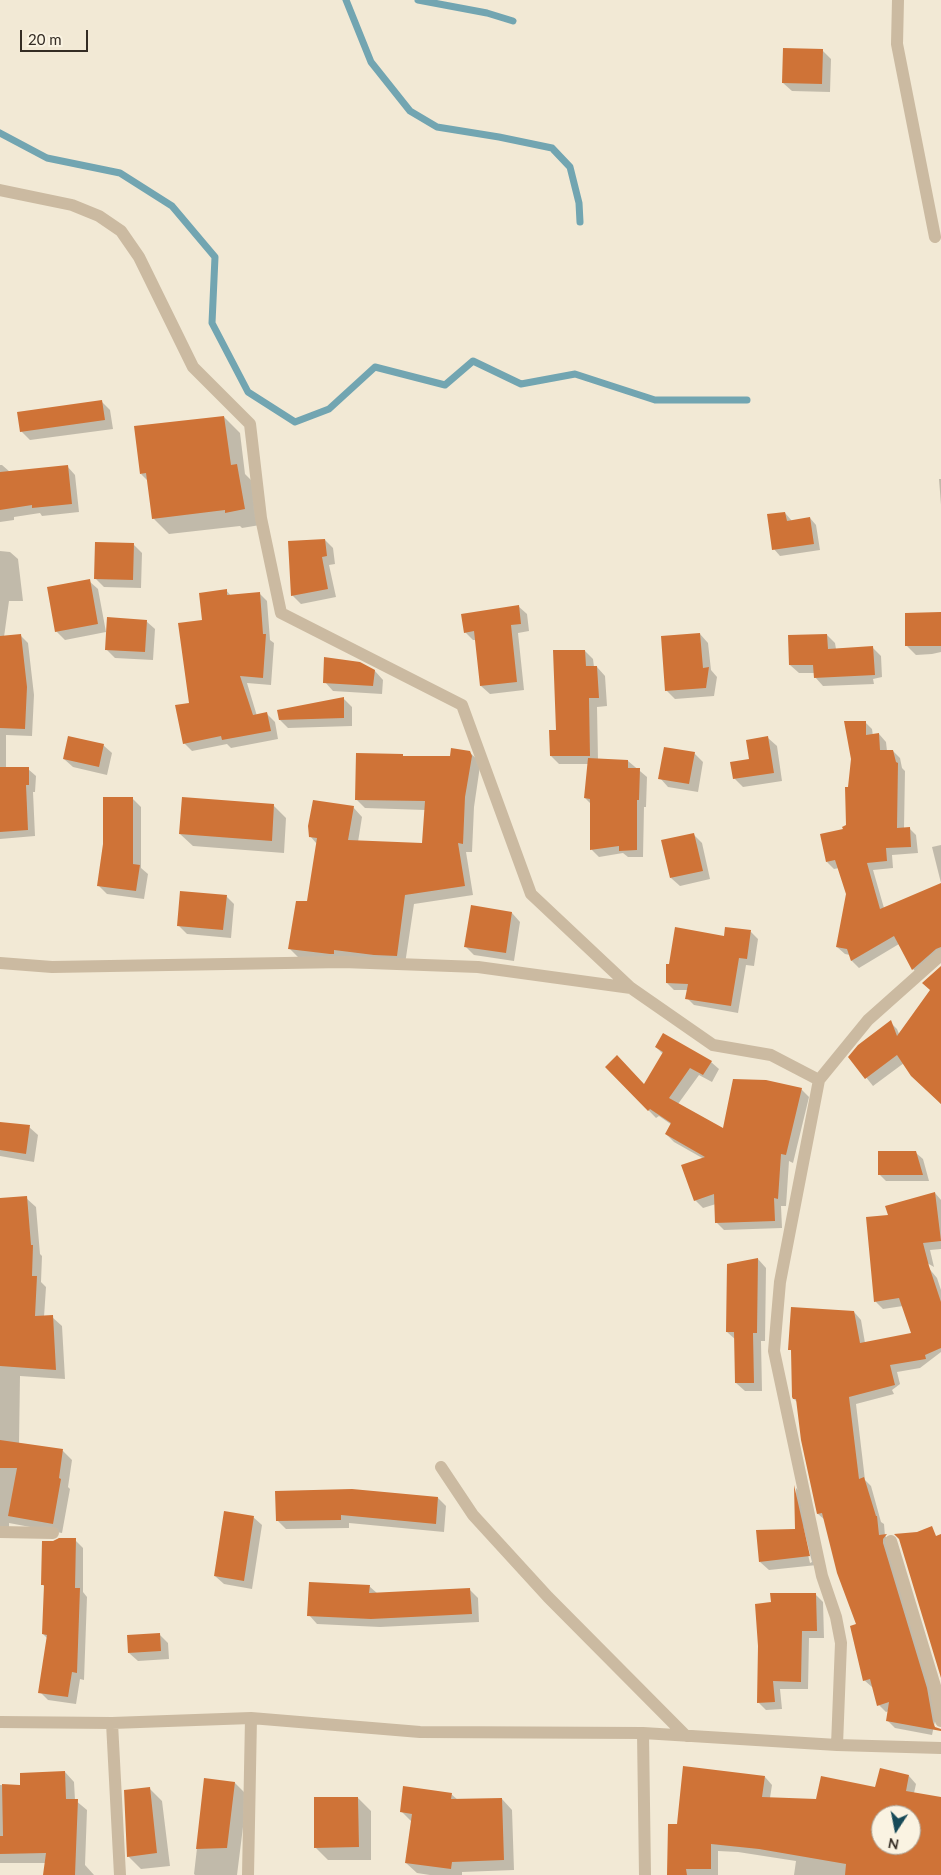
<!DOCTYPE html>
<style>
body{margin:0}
#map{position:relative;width:941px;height:1875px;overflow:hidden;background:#f2e9d5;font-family:Lato,sans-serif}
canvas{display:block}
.north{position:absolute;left:871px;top:1805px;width:50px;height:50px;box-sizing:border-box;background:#faf3e2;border:1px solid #aba396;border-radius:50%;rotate:191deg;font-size:14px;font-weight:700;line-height:20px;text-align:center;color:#342c24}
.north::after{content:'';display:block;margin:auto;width:18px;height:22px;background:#174a58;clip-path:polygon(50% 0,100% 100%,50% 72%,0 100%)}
.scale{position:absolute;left:20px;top:30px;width:68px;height:22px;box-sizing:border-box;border:2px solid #342c24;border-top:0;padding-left:6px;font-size:15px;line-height:18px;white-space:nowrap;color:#342c24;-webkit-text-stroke:4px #faf3e2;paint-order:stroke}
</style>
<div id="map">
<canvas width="941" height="1875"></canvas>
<div class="north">N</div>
<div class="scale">20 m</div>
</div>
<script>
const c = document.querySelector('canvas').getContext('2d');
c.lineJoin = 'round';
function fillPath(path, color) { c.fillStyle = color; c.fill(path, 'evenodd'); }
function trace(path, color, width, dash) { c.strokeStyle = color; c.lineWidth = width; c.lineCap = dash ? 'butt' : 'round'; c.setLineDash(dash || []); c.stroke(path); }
const shadow = new Path2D(`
 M822,50L831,59L830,92L792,91L783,83Z
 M102,402L110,410L113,429L30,440L21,431Z
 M224,417L240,433L245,474L252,481L260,525L242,528L240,526L169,534L153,518L148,481L141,474Z
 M0,465H2L10,472L67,466L75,475L79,512L42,516L40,513L14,517V520L0,522Z
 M939,479H941V506V505Z
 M785,513L792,521L810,518L816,525L820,550L780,556L774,549Z
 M325,540L333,548L335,564L329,565L336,597L301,604L292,595Z
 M134,545L142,553L141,588L104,587L95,578Z
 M0,551L10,552L18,559L23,601H9L4,637L20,635L28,643L34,695L32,736L6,735V768L28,769L36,776L35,792H33L35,836L0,839Z
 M89,581L98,589L106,632L65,640L56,631Z
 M226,590L231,596L259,593L267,601L270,640L274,643L271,685L247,683L257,716L267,714L275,722L278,739L231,748L227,744L192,751L184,743L204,621Z
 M518,606L527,614L529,631L518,633L524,690L490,694L481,686L476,640H473L465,632Z
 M941,613V652L932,654L916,655L907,646Z
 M146,621L155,629L153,660L115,658L106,649Z
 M700,634L708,643L711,670L717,677L714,696L675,699L666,690Z
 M827,635L835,643L836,649L872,647L881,656L882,677L873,679L874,684L823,686L815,677V673H799L790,665Z
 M585,651L593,659L594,667H597L605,676L607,706L597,707L598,760L628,761L647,777L646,807H644L643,857H628L623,853L599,857L592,850L591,804L585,798L588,764H559L551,756Z
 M375,671L383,680L382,694L333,691L325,682Z
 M343,698L352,707V726L288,728L280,720Z
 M865,722L872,729L873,736L879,734L886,742L887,751H893L900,758L902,768L905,771L904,828H909L916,835L918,853L892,855L893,868L873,870L884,908L941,885V958L920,976L913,969L899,944L859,968L852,961L850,955L845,954L837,947L847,894L839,868L834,869L827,862L848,826L849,788Z
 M768,738L777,746L782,781L743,787L734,778Z
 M103,745L112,753L107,775L73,767L64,759Z
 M469,752L479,761L480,766L474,807L472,852H466L473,895L414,904L405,964L299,958L290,949L308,902L317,844L310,836L353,807L362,817L358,842L423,845L425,810L365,808L356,799L403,757H451Z
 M694,753L703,762L698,792L668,787L660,778Z
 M132,798L141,807V868L148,874L144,899L107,894L98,885Z
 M273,805L286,818L284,853L193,846L180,834Z
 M694,835L702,843L710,879L680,886L671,878Z
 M941,845V883L932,847Z
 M226,896L234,904L231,938L187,934L179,926Z
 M472,907L512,913L520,922L514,961L474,955L465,946Z
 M751,932L758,939L754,966L746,965L738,1013L694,1005L687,998L688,990H674L667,983L725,937Z
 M941,967V1104L904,1063L873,1086L850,1057L890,1022L897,1029L899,1034L931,990Z
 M656,1047L711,1062L719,1069L712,1082L699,1075L678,1104L724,1130L801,1089L809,1097L793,1163L789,1161L786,1206H781L782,1228L724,1230L716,1222V1204L703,1208L695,1200L704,1159L674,1142L666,1134L672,1125L659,1116L656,1118L607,1067L645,1085L663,1054Z
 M29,1127L38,1135L34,1162L0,1156V1133Z
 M916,1153L923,1159L929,1181H886L880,1175Z
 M935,1193L941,1200V1249L930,1250L934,1267L922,1260L937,1278L941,1290V1352L920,1368L897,1372L900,1384L892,1390L894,1394L856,1404L865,1480L871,1486L881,1522L884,1524L885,1536L893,1542L937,1712L932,1735L895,1728L888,1721L889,1711L886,1712L879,1705L874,1687H872L864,1680L858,1625L825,1520L818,1514L798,1403L794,1399L792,1352L790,1349L854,1312L861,1320L865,1343L913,1334L903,1306L883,1309L876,1302L868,1218L889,1216Z
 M26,1198L36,1207L40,1254L42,1256L41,1282L46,1287L44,1317H52L62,1326L65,1379L20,1376L19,1444L63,1451L72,1460L68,1487L70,1489L62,1533L9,1523V1528H0V1200Z
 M758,1259L766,1268L765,1341H761L762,1391H745L736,1383V1340L727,1332Z
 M796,1488L802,1494L817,1565L769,1570L760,1562L797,1530ZM803,1526L812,1562L810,1563L803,1533Z
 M438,1498L446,1506L444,1532L349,1523V1528L286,1529L277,1520Z
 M253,1517L262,1525L252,1589L224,1584L215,1576Z
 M75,1540L83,1548V1592L87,1597L84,1680L80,1679L76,1704L48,1700L40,1692L48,1639L43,1634L45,1587L42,1584Z
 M369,1586L378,1594L470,1590L478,1598L479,1622L380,1627L317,1624L309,1615Z
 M815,1594L823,1602L824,1638H809L808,1689H780L782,1709L766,1710L759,1703Z
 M159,1634L168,1643L169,1659L138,1661L129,1653Z
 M65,1772L74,1782L75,1800L87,1810L85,1865L94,1875H44L46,1863H0V1785L21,1786Z
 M909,1776L916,1784L914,1793L941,1798V1875H794L796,1861L738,1852L718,1851V1875H668L678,1825L765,1777L772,1785L770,1798L817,1800L876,1788ZM881,1815H911V1845H881Z
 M205,1779L235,1783L247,1795L237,1875H195L194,1874Z
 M149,1788L162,1801L170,1866L141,1869L128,1856Z
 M451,1794L458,1800L502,1799L512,1810L514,1870L462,1872V1875H430L417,1873L406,1863L412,1822L401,1811Z
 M358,1798L371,1811V1860H328L315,1847Z`);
const stream = new Path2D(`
 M346,0L371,62L410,111L437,127L499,137L552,148L570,167L579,203L580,222
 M418,0L487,13L513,21
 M0,133L47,158L120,173L172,206L215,257L212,323L248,392L295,422L329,409L375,367L445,385L473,361L521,384L575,374L655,400H747`);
const building = new Path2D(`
 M783,48L823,49L822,84L782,83Z
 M102,400L105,420L20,432L17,412Z
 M224,416L231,465L237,464L245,509L225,513V510L152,519L146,473L140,474L134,426Z
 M68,465L72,504L32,508V505L0,510V472Z
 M785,512L787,521L810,517L814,544L772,550L767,514Z
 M325,539L327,556L322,557L328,589L291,596L288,541Z
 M95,542L134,543L133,580L94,579Z
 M90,579L98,624L55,632L47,587Z
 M227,589V595L260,592L263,634H266L263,678L240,676L253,715L267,712L271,731L222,740L221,736L183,744L175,705L189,703L178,623L202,620L199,593Z
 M519,605L521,624L511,625L517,682L480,686L474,631L464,633L461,614Z
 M941,612V646H905V613Z
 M107,617L147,620L145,652L105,650Z
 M700,633L703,668L709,667L706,688L665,691L661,636Z
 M21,634L27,687L25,729L0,728V636Z
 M827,634L828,649L873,646L875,675L814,678L813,665H789L788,635Z
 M553,650H585L586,666H597L599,698H589L590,756H550L549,730H556Z
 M324,657L360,662L375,670L373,686L323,683Z
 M344,697V718L279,720L277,710Z
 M844,721H866V735L879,733L880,750H893L896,762L898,763L897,828L910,827L911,847L886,848L887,861L867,863L880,909L941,883V947L936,949L912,970L894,936L851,961L847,949L836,947L846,894L835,860L826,862L820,834L843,829L842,827L846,825L845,787H848L851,759Z
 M68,736L104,744L99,767L63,759Z
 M768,736L774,773L733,779L730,762L749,759L746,740Z
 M664,747L695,752L689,784L658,779Z
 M451,748L470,751L472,756L465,797L463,844L458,843L465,886L405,895L397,956L374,955L334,950V954H330L288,949L296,901H307L317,838L309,837L308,826L313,800L354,806L348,840L422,843L425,801L355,800L356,753L403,754V756H450Z
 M588,758L628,760V768H640L639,800H637V850L619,851V846L590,850V799L584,798Z
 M0,767H29V785H26L28,830L0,832Z
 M103,797H133V864L140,865L136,891L97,886L103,844Z
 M182,797L274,804L272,841L179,834Z
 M694,833L703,871L670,878L661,840Z
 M180,891L227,895L223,930L177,926Z
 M471,905L512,912L506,953L464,947Z
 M675,927L724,936L725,927L751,930L747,959L739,958L731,1006L685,999L688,984L666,983V964H669Z
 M941,966V1104L911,1076L897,1055L865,1079L848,1057L858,1045L891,1020L897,1036L930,990L922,983Z
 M663,1033L712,1061L703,1075L690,1068L669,1098L723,1128L733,1079L766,1080L802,1088L786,1155L781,1154L778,1199L774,1198L775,1221L715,1223L714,1194L694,1201L681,1165L705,1157L665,1134L671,1123L650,1109L648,1111L605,1067L617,1055L644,1084L663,1052L655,1047Z
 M0,1122L30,1125L26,1154L0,1150Z
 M878,1151H916L923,1175H878Z
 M935,1192L941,1241L923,1243L929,1266L941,1302V1348L925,1355L926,1359L890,1365L895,1385L849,1397L859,1479L864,1477L876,1516H877L879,1535L887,1534L883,1539V1543L927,1688L933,1722L935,1727L941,1729V1731L886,1721L889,1702L877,1706L870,1679L863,1681L850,1626L856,1624L837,1573L822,1513L817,1514L801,1440L796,1399H793L792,1397L791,1350H788L791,1307L854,1311L860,1343L911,1333L899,1298L874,1302L866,1217L888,1215L885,1206Z
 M27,1196L31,1245H33L32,1276H37L35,1316L53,1315L56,1370L0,1366V1198Z
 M758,1258L757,1333H753L754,1383H735L734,1332H726L727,1264Z
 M0,1440L63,1449L59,1478L61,1479L53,1524L8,1516L17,1468H0Z
 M794,1485L810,1556L759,1562L756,1530L795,1529Z
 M352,1489L438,1497L436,1524L341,1515V1520L276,1521L275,1491Z
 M224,1511L254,1516L244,1581L214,1576Z
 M932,1526L936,1536L941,1534V1678L899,1539L894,1534L917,1532Z
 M59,1538H76L75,1588H80L77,1673L72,1672L68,1697L38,1693L47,1635L42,1634L44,1585H41L42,1541H53Z
 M309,1582L370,1585L369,1593L470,1588L472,1614L371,1619L307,1616Z
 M770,1593H816L817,1631H802L801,1682L773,1681L775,1702L757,1703L758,1646L755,1604L771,1602Z
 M160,1633L161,1651L128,1653L127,1635Z
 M683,1766L765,1776L762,1797L816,1799L821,1776L875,1787L880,1768L909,1775L906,1791L941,1797V1875H845L846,1864L759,1849L711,1844V1869H686L687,1875H667L668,1824H677ZM881,1815H911V1845H881Z
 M65,1771L66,1799H78L75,1875H43L46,1853L0,1854V1836H3L2,1784L20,1785V1773Z
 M204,1778L235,1782L227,1848L196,1849Z
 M403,1786L452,1793L451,1799L502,1798L504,1860L452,1862L451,1869L405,1863L412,1814L400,1812Z
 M150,1787L157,1853L127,1857L124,1790Z
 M314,1797H358L359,1847L314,1848Z`);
const minor = new Path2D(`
 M898,0L897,44L935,237
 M0,190L72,205L99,216L121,231L139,257L193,367L250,424L261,518L281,613L462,705L531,894L631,988L713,1045L771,1055L819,1080L780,1282L774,1351L822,1576L836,1617L841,1643L837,1745
 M0,963L52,967L343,962L478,967L631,988
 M819,1080L868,1020L941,955
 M441,1467L473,1515L548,1597L686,1736
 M0,1532L53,1533
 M891,1541L935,1686L941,1721
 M0,1722L112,1723L251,1718L420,1732L643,1733L837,1745L941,1748
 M112,1723L120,1875
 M643,1733L645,1875
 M248,1875L251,1718`);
fillPath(shadow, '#0003');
trace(stream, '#72a5b1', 7);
fillPath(building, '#cf7337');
trace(minor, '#cbbaa1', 12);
</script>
